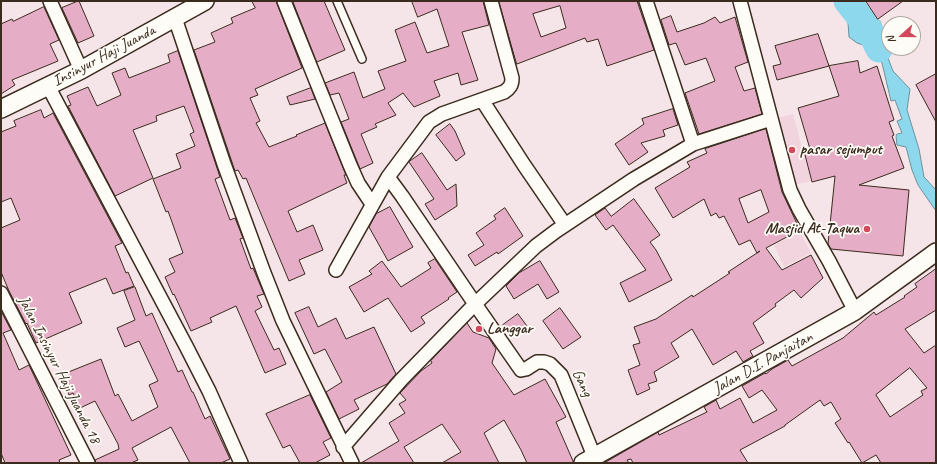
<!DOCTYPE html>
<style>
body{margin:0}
#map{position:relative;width:937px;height:464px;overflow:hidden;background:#f6e5e8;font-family:Caveat,sans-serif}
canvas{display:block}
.frame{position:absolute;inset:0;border:2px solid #3b2a1e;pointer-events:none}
.north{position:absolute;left:881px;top:16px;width:40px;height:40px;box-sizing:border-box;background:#fdfcf7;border:1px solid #afa8a0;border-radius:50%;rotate:249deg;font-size:11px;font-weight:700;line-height:16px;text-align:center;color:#3b2a1e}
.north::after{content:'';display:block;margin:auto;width:14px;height:18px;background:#d1495b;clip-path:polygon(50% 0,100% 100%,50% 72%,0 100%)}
</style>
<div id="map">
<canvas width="937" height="464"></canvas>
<div class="frame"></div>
<div class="north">N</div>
</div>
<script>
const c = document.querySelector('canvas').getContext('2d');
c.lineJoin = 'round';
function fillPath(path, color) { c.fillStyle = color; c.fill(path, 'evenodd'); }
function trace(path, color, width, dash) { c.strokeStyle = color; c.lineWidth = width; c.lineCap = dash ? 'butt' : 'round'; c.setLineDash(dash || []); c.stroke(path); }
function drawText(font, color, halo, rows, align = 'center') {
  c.font = font + ' Caveat,sans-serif'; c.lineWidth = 3.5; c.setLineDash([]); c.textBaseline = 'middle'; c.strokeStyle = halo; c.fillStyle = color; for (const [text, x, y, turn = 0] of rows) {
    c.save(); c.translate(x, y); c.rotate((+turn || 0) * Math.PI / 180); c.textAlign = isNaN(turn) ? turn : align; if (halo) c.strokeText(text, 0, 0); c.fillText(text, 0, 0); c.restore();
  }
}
const built = new Path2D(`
 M793,114L811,181L791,186L774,119Z
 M800,232L811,253L784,267L774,245Z`);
const water = new Path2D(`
 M872,13L877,22L880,21L884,34L883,45L893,71L910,89L907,110L919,149L924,177L936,190V211L918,185L912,170L906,147L897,145L896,136L897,134L902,133L897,121L902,119L895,100L891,101L882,63L872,48L857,43L849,37L848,23Z`);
const river = new Path2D(`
 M847,1L869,29L879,49`);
const building = new Path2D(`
 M79,1L94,36L78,43L62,8Z
 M252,1H276L302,68L255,89L258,95L250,98L260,121L256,123L269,147L297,136L296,135L325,123L346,175H344L347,183L288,211L297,232L313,225L323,250L299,260L305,274L289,281L246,178L243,179L238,170L235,171L194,50L215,42L211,33L233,23L231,18L255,8Z
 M293,1H324L345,50L317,62Z
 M412,1H483L489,25L462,32L478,80L461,85L458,73L434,81L440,96L414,107L403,93L388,103L396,115L375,124L377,127L361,134L373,163L360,169L341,122L349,119L339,93L330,95L325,83L354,72L363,98L385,89L378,71L406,61L395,30L415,22L427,53L449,46L437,9L418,17Z
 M499,1H637L654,50L607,66L598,39L587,42L585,38L517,64ZM560,6L566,28L541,37L533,14Z
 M866,1H903L878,19Z
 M44,7L59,40L50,44L58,61L12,80L15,85L1,94V24L12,19L13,21Z
 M671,16L677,32L704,23L715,17L720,23L735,17L748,62L735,67L744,91L755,88L762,114L699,134L685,93L715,81L706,58L685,65L676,43L669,45L661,20Z
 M818,34L829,66L777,80L773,66L781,64L775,46Z
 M178,51L220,177L215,179L230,220L235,218L243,238L240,239L251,269L253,268L264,294L257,296L262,307L255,311L274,350L279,348L286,364L265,373L236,306L210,318L212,322L191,331L174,294L173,295L165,277L175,272L169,259L183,253L168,211L166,212L153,179L181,168L176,154L195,146L190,134L194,132L184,106L156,116L157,121L133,130L153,178L115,196L68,106L71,105L67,96L88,87L97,106L121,95L112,73L125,68L129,78L170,62L168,55Z
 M858,61L860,73L877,66L894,120L889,122L894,135L892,136L904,168L859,185L909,190L903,256L831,249L828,244L835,176L812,182L804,151L810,149L798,108L839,96L829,66Z
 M936,74V122L916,85Z
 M311,88L315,99L290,105L287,97Z
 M673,109L678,125L663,130L665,136L641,143L648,152L629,165L615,144L644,124L642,119Z
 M41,110L44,118L53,113L122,243L115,246L126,273L128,272L134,286L113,294L106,278L69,293L82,323L36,343L27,323L26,324L9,291L1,272V228L20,220L11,198L1,202V132L16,126L14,121Z
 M450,124L455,131L465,154L456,161L436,135Z
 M766,129L782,192L800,230L766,248L782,270L811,255L823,278L801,298L794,290L775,304L776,306L753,323L764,343L750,351L753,356L743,362L736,351L713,365L692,329L671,343L679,357L654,372L657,381L648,384L650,389L637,395L628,370L640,365L633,345L640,343L634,327L656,319L692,295L693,297L730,273L728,272L760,251L757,253L750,240L739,245L724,216L719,218L716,213L711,216L704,199L673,218L655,188L690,167L687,162L707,153L705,149ZM761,190L769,212L748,223L739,199Z
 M422,153L447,190L456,184L457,206L435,220L425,204L434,199L409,162Z
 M634,199L660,235L650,242L656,250L672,280L629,302L620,283L646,270L613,225L606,230L595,215L605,208L611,216Z
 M390,207L413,247L388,261L369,227L376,214Z
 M505,208L523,236L498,254L497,252L475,266L468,255L484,245L476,233L496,219L494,216Z
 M435,259L457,292L448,298L449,299L421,317L425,323L411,332L388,298L364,312L349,287L372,274L369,271L382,261L401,287L431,268L428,263Z
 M540,261L559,292L547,299L538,284L514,299L506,286L519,273Z
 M936,269V310L905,329L924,353L936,345V463H881L876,455L862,463L849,442L848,443L835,423L841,419L831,402L824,406L820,400L785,425V426L740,450L748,463H633L631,459L627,460L629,463H604L658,432L659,435L707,412L704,407L716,400L720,409L740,398L753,423L777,410L762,390L749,398L742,386L765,373L766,374L772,369L788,360L792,366L843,338L874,312L876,315L905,297L904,296L917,287L915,284ZM910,368L927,388L921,391L923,395L890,417L876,395Z
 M135,287L146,316L152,313L178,372L182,370L192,392H193L205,419L210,416L230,459L221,463H190L171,427L132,448L138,460L131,463H96L95,460L119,449L118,444L95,401L80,408L73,393L69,395L61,375L101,359L115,396L118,394L132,421L158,407L149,385L158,381L139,341L125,347L117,328L135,320L124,291Z
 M309,307L318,327L336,318L346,339L374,327L396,374L387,384L354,400L359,409L339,419L326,392L342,382L325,349L314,354L295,313Z
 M560,308L581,337L563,349L543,321Z
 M1,311L11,330L3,333L19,370L29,365L71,455L59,460L60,463H5L1,453Z
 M518,314L527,326L512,337L503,325Z
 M467,323L473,332L489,338L496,349L492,363L514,395L545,379L566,417L556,422L573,461V463H527L521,450L504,420L484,433L499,463H442L461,452L442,424L404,447L414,463H361L399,441L389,423L405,413L399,404L406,400L400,393L421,371L432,363L431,361Z
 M310,395L331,438L323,442L330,455L315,463H300L290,445L283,448L266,414Z`);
const service = new Path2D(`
 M337,1L362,59`);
const minor = new Path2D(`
 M50,1L81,70
 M284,1L350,165L358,183L372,204
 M646,1L693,144
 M740,1L790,190L799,209L829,261L855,311
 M175,18L224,164L264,273L283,321L352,463
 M48,86L186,346L209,391L241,463
 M482,100L524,165L565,225
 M388,177L402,196L475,304L521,370L526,369L537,362H544L550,364L561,375L594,456
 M336,270L388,177L429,122L442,114L504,92C510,88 512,85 512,78L491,1
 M1,293L88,463
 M343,447L401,380L475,304L536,246L556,231L634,179L693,144L771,119`);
const tertiary = new Path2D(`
 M1,109L81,70L205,1
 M583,463L855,311L936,252`);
const markers = [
 [792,150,4,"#d1495b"],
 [867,229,4,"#d1495b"],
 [479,329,4,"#d1495b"]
];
const streetNames = [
 ["Insinyur Haji Juanda",104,56,-28],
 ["Jalan D.I. Panjaitan",763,363,-29],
 ["Jalan Insinyur Haji Juanda 18",59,370,63],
 ["Gang",582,383,65]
];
const poiNames = [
 ["pasar sejumput",800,150],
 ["Masjid At-Taqwa",859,229,"right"],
 ["Langgar",487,329]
];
fillPath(built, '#f1d4de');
fillPath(water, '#8dd8ed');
trace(water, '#6c929a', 1);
trace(river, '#8dd8ed', 27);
fillPath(building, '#e5aec6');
trace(building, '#3b2a1e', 1);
trace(service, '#3b2a1e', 10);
trace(minor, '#3b2a1e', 16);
trace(tertiary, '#3b2a1e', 20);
trace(service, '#fdfcf7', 7);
trace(minor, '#fdfcf7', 13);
trace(tertiary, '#fdfcf7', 17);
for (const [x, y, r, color] of markers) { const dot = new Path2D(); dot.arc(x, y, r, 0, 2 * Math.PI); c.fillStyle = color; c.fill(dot); trace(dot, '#fdfcf7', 1.5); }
drawText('16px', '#3b2a1e', '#fdfcf7', streetNames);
drawText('bold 16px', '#3b2a1e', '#fdfcf7', poiNames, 'left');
</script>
